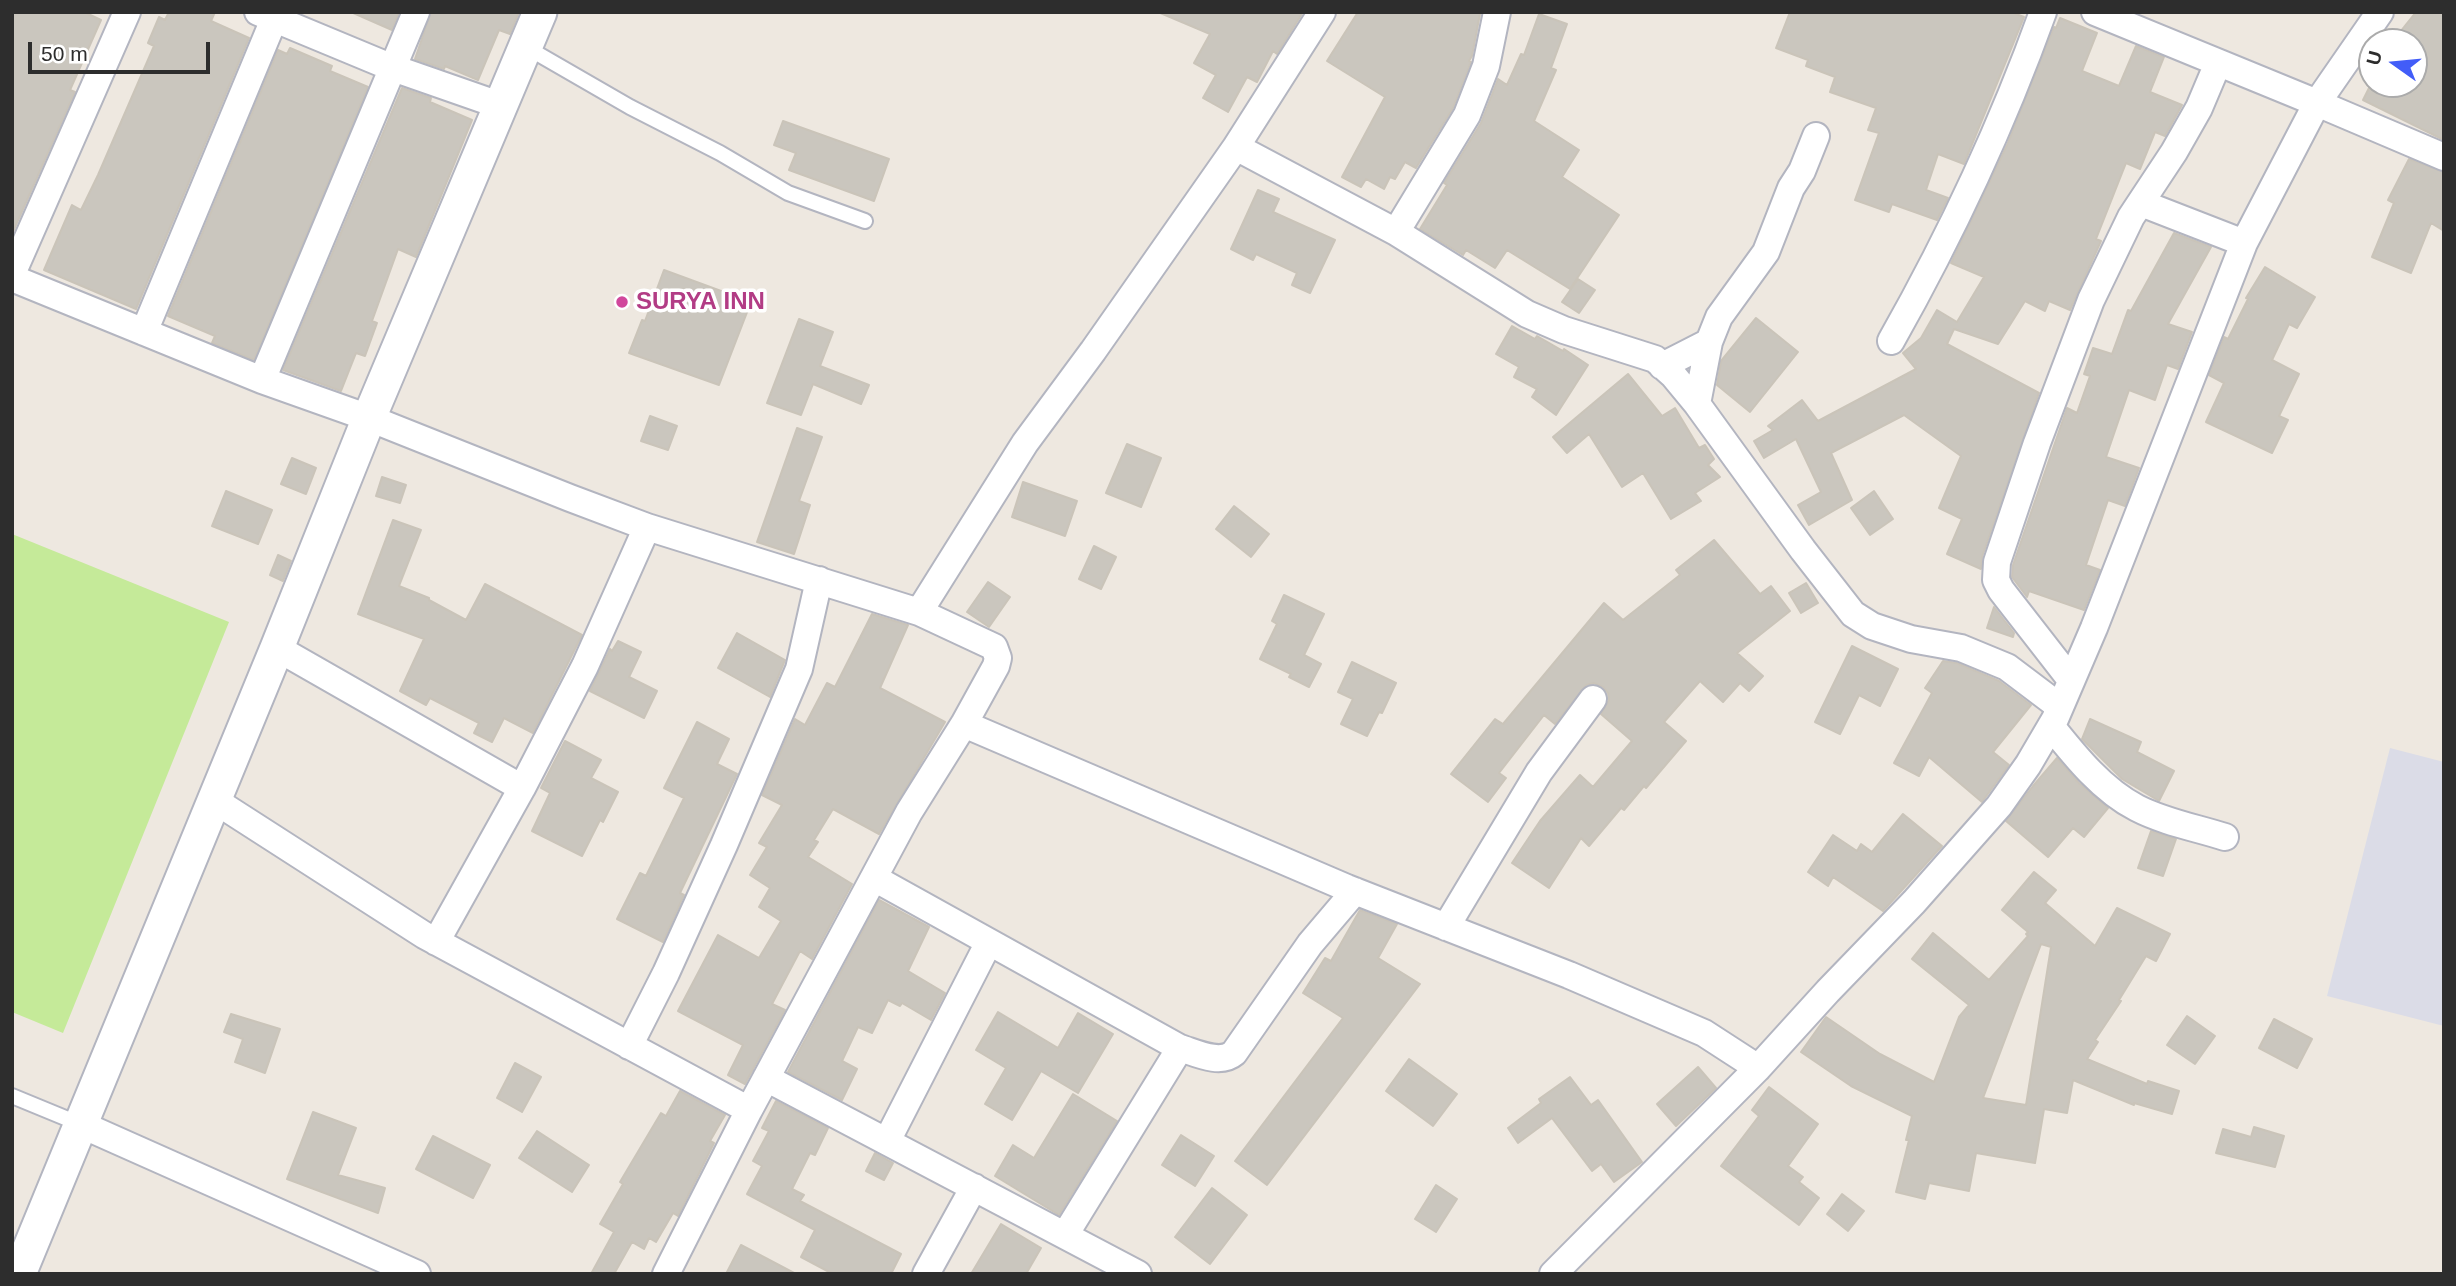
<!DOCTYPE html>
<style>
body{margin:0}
#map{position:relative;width:2456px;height:1286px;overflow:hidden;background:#eee8e0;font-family:Helvetica,sans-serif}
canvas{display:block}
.frame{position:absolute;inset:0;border:14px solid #2d2d2d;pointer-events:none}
.north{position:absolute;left:2358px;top:28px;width:70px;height:70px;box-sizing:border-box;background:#fff;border:2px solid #ababab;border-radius:50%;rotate:285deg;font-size:19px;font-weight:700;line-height:28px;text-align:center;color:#2d2d2d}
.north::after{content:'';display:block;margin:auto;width:24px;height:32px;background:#425df8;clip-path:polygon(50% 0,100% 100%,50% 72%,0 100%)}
.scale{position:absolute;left:28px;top:42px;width:182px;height:32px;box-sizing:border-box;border:4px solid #2d2d2d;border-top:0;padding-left:9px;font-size:21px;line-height:24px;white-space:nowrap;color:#2d2d2d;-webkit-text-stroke:5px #fff;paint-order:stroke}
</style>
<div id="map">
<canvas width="2456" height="1286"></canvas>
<div class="frame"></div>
<div class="north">U</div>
<div class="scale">50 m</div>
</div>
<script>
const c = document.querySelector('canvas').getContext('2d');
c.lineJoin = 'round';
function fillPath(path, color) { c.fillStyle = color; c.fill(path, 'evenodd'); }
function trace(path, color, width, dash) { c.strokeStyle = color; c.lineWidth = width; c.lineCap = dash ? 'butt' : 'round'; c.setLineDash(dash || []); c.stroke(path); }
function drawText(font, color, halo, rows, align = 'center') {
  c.font = font + ' Helvetica,sans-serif'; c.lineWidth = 7; c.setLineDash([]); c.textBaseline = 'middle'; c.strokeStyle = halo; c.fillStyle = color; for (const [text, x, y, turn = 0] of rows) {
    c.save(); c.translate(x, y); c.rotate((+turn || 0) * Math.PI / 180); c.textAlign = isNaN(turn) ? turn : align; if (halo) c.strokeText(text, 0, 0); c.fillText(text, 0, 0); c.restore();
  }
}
const airport = new Path2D(`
 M2390,748L2444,762V1026L2327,996Z`);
const pitch = new Path2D(`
 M12,534L229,622L63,1033L12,1012Z`);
const building = new Path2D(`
 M12,12H84L101,20L70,90L75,92L12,234Z
 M169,12H215L211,21L249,38L136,309L44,270L72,205L81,210L98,175L154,46L148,43L159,17L165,20Z
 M351,12H399L392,30Z
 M431,12H519L510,34L499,30L478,80L445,66L444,69L415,59Z
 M1158,12H1303L1277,54L1273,51L1257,82L1247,77L1228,112L1203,98L1216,75L1194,63L1210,34Z
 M1358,12H1477L1480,14L1472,56L1469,61L1471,62L1453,108L1416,168L1405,162L1395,179L1390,177L1384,189L1366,179L1361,187L1342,177L1385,97L1327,61Z
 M1790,12H2011L2024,17L1964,164L1938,154L1926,190L1948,198L1937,220L1892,204L1889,212L1855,200L1879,133L1868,130L1876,108L1830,92L1835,77L1806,66L1808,60L1776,48Z
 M2416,12H2444V140L2363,100L2371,84H2414V42H2392Z
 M1539,14L1567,24L1551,68L1556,70L1534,121L1579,150L1562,177L1619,215L1570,289L1507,250L1495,268L1466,250L1463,255L1420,229L1447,185L1444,183L1481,123L1498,79L1507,85L1521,54L1524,55Z
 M2060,18L2097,33L2082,71L2119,86L2136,46L2164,57L2150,92L2182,105L2165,136L2155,132L2140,169L2126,163L2096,239L2101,241L2070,310L2049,301L2045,311L2025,301L1998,344L1954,329L1947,344L2039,393L1982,557L1981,569L1947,554L1962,519L1939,508L1961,456L1904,415L1831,453L1852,500L1809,525L1798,505L1821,492L1796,439L1764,458L1754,441L1773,430L1768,426L1802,400L1818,421L1916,369L1903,353L1921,338L1937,310L1957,322L1984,277L1951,263L2007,145L2054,27L2056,28Z
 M290,48L332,66L330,71L368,87L254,360L212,343L215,336L168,316L278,50L287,54Z
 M402,88L431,98L430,102L472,120L416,257L398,249L372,321L377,323L365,356L356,353L341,391L283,370Z
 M783,121L889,159L874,201L789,170L796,153L774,145Z
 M2409,159L2444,172V231L2431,223L2411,273L2372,257L2394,203L2388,200Z
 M1258,190L1279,199L1273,212L1335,240L1310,293L1292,285L1297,273L1256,254L1253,260L1231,249Z
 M2174,233L2211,247L2168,324L2192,332L2178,369L2167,365L2155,400L2129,390L2106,457L2139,468L2125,506L2108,500L2086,565L2100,570L2084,610L2029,591L2027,597L2012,577L2013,565L2067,408L2077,413L2090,376L2084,374L2093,348L2112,354L2128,310L2131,311Z
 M2265,267L2315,297L2297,328L2289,324L2272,360L2299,374L2279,416L2288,420L2272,453L2206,422L2224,383L2209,375L2224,337L2228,339L2248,299L2246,298Z
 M664,270L751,302L719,385L629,353L642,320L645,321Z
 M1578,279L1595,290L1579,313L1562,302Z
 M1756,318L1798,352L1750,412L1717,385L1721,361Z
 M799,319L833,332L820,366L869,385L861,404L813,384L801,415L767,403Z
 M1512,326L1535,339L1537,336L1563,351L1564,349L1588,365L1556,415L1532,397L1537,389L1514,377L1519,367L1496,354Z
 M1628,374L1662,416L1675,408L1699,448L1705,445L1714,459L1708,465L1720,477L1695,493L1701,501L1671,519L1643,473L1622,487L1589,434L1567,453L1553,437Z
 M650,416L677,426L668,450L641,441Z
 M797,428L822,437L799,501L810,505L794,554L757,542Z
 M1127,444L1161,458L1141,507L1106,493Z
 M292,458L316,468L306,494L281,484Z
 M382,477L406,485L400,503L376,496Z
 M1023,482L1077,501L1065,536L1012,517Z
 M226,491L272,510L258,544L212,526Z
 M1874,491L1893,519L1870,535L1851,508Z
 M1234,506L1269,534L1251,557L1216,529Z
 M393,520L421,530L399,586L429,598V600L466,620L485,584L582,635L533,733L504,718L492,742L474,733L479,723L430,698L426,705L400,691L424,639L358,614Z
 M1714,540L1760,594L1771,586L1790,611L1737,653L1763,676L1749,691L1740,683L1723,702L1700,681L1664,722L1686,741L1646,788L1644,786L1624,810L1621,808L1589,846L1581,838L1549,888L1512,863L1540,821L1580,775L1593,787L1632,741L1601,714L1609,700L1608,693L1603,687L1594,683L1586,685L1555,724L1544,715L1499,773L1506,778L1488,802L1451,774L1495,719L1503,724L1604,603L1623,620L1680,575L1676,570Z
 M1094,546L1116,557L1101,589L1079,579Z
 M278,555L291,561L283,581L270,575Z
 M988,582L1010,597L989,627L967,612Z
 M1806,583L1818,603L1801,613L1789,593Z
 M1284,595L1324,614L1304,655L1321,664L1309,687L1289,677L1291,674L1260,659L1277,624L1272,621Z
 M1994,607L2014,633L2013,637L1987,628Z
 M872,614L908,625L880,688L945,722L879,834L833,809L814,840L818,842L808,857L852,884L812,959L800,951L772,1004L785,1010L745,1084L728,1075L743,1045L678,1011L718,935L759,958L781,921L759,907L770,888L750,875L767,847L759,843L782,805L762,795L795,719L805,725L827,683L835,687Z
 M737,633L785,660L770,697L718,668Z
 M618,641L641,652L629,677L657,691L644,718L590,691L610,649L612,651Z
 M1852,646L1898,669L1880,706L1859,695L1840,734L1815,722Z
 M1943,661L1957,663L1999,681L2031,705L1993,752L2009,765L1982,802L1929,757L1919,776L1894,763L1932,693L1925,688Z
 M1352,662L1396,683L1382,713L1379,712L1367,736L1341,724L1353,699L1338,692Z
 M2090,719L2141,742L2137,752L2174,771L2159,801L2122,779L2082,739Z
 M697,722L729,739L717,764L737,774L680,893L684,895L663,942L617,919L640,873L646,876L684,798L664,788Z
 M565,741L601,760L591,778L618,792L603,822L600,820L582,856L532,831L550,793L541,788Z
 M2057,758L2079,783L2108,808L2084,837L2073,828L2048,857L2006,821L2033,786Z
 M1903,814L1942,846L1883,911L1833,877L1828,886L1808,872L1833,835L1857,851L1861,844L1872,852Z
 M2151,831L2176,839L2163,876L2138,868Z
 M2034,872L2056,890L2045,903L2095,946L2117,908L2170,934L2156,961L2146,956L2119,1000L2121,1001L2095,1040L2098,1042L2087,1059L2147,1084L2148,1081L2179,1091L2172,1114L2134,1103V1105L2073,1080L2067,1113L2044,1109L2035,1163L1976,1153L1969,1191L1929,1183L1925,1199L1896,1192L1909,1140H1906L1912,1116L1851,1086L1801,1052L1826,1017L1880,1054L1934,1082L1959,1017L1969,1005L1912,959L1933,933L1989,980L2028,936L2026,934L2028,932L2002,910ZM2041,944L2051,947L2026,1105L1983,1098Z
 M879,900L929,927L908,971L945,993L931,1020L902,1003L900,1006L888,1000L872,1033L858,1027L842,1061L857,1069L842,1100L788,1072Z
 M1360,910L1397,924L1378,958L1420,984L1267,1185L1235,1161L1343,1018L1303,993L1325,958L1331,961Z
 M998,1012L1058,1048L1078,1013L1113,1034L1078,1093L1041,1071L1012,1120L985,1104L1006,1068L976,1050Z
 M231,1014L280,1029L265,1073L235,1062L243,1039L224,1032Z
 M2187,1016L2215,1036L2195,1064L2167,1045Z
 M2274,1019L2312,1039L2297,1068L2259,1048Z
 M1409,1059L1457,1094L1433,1126L1386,1091Z
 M515,1063L541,1077L522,1112L497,1098Z
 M1698,1067L1716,1088L1676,1126L1657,1104Z
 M1570,1077L1591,1105L1598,1100L1642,1162L1614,1182L1601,1164L1592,1171L1552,1118L1518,1143L1508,1128L1541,1103L1539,1099Z
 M1769,1087L1818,1124L1788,1166L1803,1177L1799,1182L1819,1198L1799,1225L1721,1166L1759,1116L1752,1110Z
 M680,1091L725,1115L710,1141L714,1143L678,1216L673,1213L656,1242L649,1238L644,1249L632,1242L614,1274H591L614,1232L600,1224L623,1184L620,1182L661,1113L666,1116Z
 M1073,1094L1117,1121L1059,1215L995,1176L1013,1145L1034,1158Z
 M776,1101L828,1128L815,1155L810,1153L792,1189L804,1195L800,1201L901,1254L891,1274H833L801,1257L815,1230L747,1194L762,1166L753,1161L769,1131L762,1128Z
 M313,1112L356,1128L338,1175L385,1188L378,1213L287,1179Z
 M2254,1127L2284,1136L2275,1167L2216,1153L2223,1129L2251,1137Z
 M537,1131L589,1165L572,1192L519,1158Z
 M1181,1135L1214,1156L1195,1186L1162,1165Z
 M433,1136L490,1165L473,1198L416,1169Z
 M875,1153L893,1163L884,1180L866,1171Z
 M1436,1185L1457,1199L1436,1232L1415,1219Z
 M1212,1188L1247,1215L1210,1264L1175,1237Z
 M1842,1194L1864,1211L1848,1231L1827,1214Z
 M1001,1224L1041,1248L1026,1274H971Z
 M741,1245L796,1274H726Z`);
const service = new Path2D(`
 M526,47L630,107L720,153L788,193L865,221
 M12,1096L80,1124`);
const minor = new Path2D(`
 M258,12L393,68L502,106
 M1322,12L1236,147L1396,232L1527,314L1564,330L1655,359L1673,375L1697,404L1803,550L1853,614L1872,626L1911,639L1961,648L2007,667L2060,707
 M2095,12L2317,103L2380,12
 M2141,203L2244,243
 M1396,232L1467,115L1486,66L1497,12
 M12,274L127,12
 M12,278L262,380L369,418L570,498L647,527L919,612L994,647L998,658L996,666L964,724L909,812L749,1110L666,1274
 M144,332L277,12
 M1891,341C1951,235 2002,126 2043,12
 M1662,366L1709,342
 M262,380L416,12
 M1697,404L1709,342L1719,317L1766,252L1791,188L1802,171L1816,136
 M919,612L1025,443L1093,351L1236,147
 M277,648L522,788
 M2071,680L2001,590L1996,580L1997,562L2037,443L2091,300L2131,217L2174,152L2199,108L2218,63
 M964,724L1347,888L1569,975L1704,1033L1758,1068
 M2051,726C2075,756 2102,790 2137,808C2164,822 2197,828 2225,837
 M214,800L424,935L749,1110
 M874,878L1180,1048L1065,1235
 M1446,927L1539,772L1593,699
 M436,942L522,788L585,666L647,527
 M629,1046L666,973L724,845L799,669L819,580
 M1180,1048C1196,1053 1220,1065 1234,1053L1310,944L1355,891
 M766,1078L1138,1274
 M80,1124L417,1274
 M887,1141L989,942
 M926,1274L974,1187
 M1553,1274L1758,1068L1828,991L1914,902L1999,806L2028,765L2055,719L2094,628L2244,243L2317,103L2444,157`);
const tertiary = new Path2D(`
 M19,1274L277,648L369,418L540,12`);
const markers = [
 [622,302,7,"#d1479c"]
];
const hotelNames = [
 ["SURYA INN",636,302]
];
fillPath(airport, '#dbdce7');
fillPath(pitch, '#c5ea99');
fillPath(building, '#cac6be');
trace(building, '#cac4b9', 2);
trace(service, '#b3b5c0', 18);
trace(minor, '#b3b5c0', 30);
trace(tertiary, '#b3b5c0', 37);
trace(service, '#fff', 14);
trace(minor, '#fff', 26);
trace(tertiary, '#fff', 33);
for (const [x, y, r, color] of markers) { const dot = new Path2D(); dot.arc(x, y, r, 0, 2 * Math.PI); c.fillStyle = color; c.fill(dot); trace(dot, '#fff', 2.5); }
drawText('bold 24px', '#b23c85', '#fff', hotelNames, 'left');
</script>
